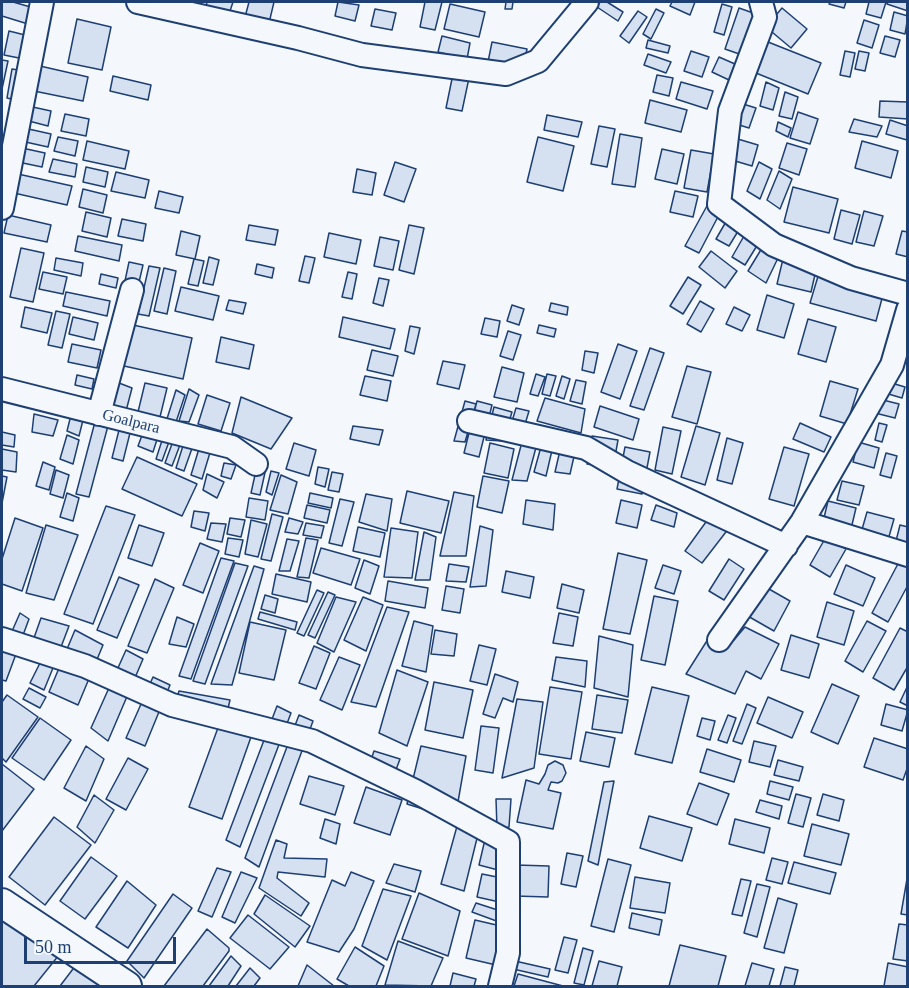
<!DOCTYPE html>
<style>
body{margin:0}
#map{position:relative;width:909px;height:988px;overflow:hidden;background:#f4f7fb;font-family:"Times New Roman",serif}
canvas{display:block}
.frame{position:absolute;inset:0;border:3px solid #1d3f73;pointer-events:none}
.scale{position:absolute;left:24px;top:937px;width:152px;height:27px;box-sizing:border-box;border:3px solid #1d3f73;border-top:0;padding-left:8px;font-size:18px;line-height:21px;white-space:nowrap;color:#1d3f73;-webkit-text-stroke:4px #f4f7fb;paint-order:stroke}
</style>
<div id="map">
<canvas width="909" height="988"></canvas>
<div class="frame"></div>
<div class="scale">50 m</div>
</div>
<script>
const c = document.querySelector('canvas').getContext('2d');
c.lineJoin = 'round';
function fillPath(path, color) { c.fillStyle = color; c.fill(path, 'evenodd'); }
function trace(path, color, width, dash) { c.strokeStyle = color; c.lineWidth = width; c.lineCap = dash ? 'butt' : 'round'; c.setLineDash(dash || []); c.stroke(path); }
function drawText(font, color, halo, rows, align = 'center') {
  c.font = font + ' "Times New Roman",serif'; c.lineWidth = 4.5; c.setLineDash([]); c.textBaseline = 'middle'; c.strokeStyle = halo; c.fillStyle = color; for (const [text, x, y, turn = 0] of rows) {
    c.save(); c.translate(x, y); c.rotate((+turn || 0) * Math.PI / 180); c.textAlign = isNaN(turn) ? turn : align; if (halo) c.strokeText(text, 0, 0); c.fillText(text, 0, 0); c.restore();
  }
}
const building = new Path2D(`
 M2,2H13L34,8L28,24L2,16Z
 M207,2H233L230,11L206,6Z
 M249,2H274L269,23L245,17Z
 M338,2L359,5L355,21L335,16Z
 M425,2H442L435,30L420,27Z
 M506,2H513L512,9H505Z
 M600,2H607L623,12L618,21L597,7Z
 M672,2H695L690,15L670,6Z
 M830,2H846L844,8L829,4Z
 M869,2H886L881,18L866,14Z
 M888,2H908V11L887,4Z
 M450,4L485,12L479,37L444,29Z
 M722,4L732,7L724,35L714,32Z
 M739,8L756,14L742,55L725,49Z
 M782,8L807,29L791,48L766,27Z
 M375,9L396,13L392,30L371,26Z
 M656,9L664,13L651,39L643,34Z
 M638,11L647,17L629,43L620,36Z
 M894,12L908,16L905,34L890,30Z
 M77,19L111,27L102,70L68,63Z
 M864,20L879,25L872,48L857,43Z
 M9,31L29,36L24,59L4,55Z
 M442,36L470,43L467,59L438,52Z
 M885,36L900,40L895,57L880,53Z
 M758,38L821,63L808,94L746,69Z
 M648,40L670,46L668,53L646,48Z
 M492,42L527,49L521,79L486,72Z
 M691,51L709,57L702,77L684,71Z
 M845,51L855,53L850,77L840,75Z
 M859,51L869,53L865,71L855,69Z
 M648,54L671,62L666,73L644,65Z
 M719,57L735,64L729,80L712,72Z
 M2,60L8,61L2,89Z
 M40,66L88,77L83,101L34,91Z
 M12,69L24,71L20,101L7,98Z
 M453,74L469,78L462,111L446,108Z
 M657,75L673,78L669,96L653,92Z
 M113,76L151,85L148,100L110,91Z
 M681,82L713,91L707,109L676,99Z
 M766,82L779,88L773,110L760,106Z
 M785,92L798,97L792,119L779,116Z
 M650,100L687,110L681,132L645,123Z
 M880,101L908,102V119L879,117Z
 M743,104L756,108L749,128L736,124Z
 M28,106L51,111L48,126L25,120Z
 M798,112L818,119L810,144L790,138Z
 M65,114L89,119L86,136L61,131Z
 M547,115L582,122L578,137L544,130Z
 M854,119L882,126L877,137L849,132Z
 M890,120L908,126L907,140L886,134Z
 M778,122L791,128L788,137L776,131Z
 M599,126L615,129L607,167L591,164Z
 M24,128L51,134L48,147L21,141Z
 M620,134L642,138L635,187L612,184Z
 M58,137L78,141L75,156L54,151Z
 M538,137L574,146L563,191L527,182Z
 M731,137L758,145L752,166L725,158Z
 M87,141L129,151L125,169L83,160Z
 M862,141L898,151L891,178L855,168Z
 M787,143L807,149L799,175L779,168Z
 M22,148L45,153L42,167L18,162Z
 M662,149L684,154L677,184L655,179Z
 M691,150L714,154L707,192L684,188Z
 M53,159L77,164L75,177L49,172Z
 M395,162L416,169L404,202L384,195Z
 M759,162L772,169L760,199L747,191Z
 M86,167L108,172L105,187L83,182Z
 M357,169L376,173L372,195L353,192Z
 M779,171L792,179L780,209L767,200Z
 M116,172L149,180L145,198L111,191Z
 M18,174L72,186L67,205L14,193Z
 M793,187L838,199L829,233L784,222Z
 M83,189L107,195L103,213L79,207Z
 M159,191L183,197L179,213L155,208Z
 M675,191L698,196L693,217L670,212Z
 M708,204L721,211L699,253L685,246Z
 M841,210L860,215L852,244L834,239Z
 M864,211L883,216L874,246L856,242Z
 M86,212L111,218L107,237L82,231Z
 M8,215L51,225L47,242L4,233Z
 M122,219L146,224L143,241L118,236Z
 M727,220L740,228L729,246L716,239Z
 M249,225L278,230L275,245L246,240Z
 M409,225L424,228L414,274L399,270Z
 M181,231L200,236L195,259L176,255Z
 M902,231L908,232V257L896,254Z
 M329,233L361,240L356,264L324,257Z
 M78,236L122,245L119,261L75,251Z
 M744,236L758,244L745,265L732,257Z
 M380,237L399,241L393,270L374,266Z
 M21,248L44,253L33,302L10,297Z
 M762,248L778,258L766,283L748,271Z
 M711,251L737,271L725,288L699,267Z
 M305,256L315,258L309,283L299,281Z
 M209,257L219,260L213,285L203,283Z
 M56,258L83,263L81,276L54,270Z
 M194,259L204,261L198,286L188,284Z
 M783,259L817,266L811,292L777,284Z
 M129,262L143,265L132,312L119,309Z
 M257,264L274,268L272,278L255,274Z
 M149,266L160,268L149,316L138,314Z
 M164,268L176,271L167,314L154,311Z
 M43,272L67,277L63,294L39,289Z
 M348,272L357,274L352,299L342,297Z
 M819,273L884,291L876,321L810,303Z
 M101,274L118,278L116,288L99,284Z
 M688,277L701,285L683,314L670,306Z
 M379,278L389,280L383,306L373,303Z
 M181,287L219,296L213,320L175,311Z
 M66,292L110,301L107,316L63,306Z
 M767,295L794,304L784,338L757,330Z
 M229,300L246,303L243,314L226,310Z
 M700,301L714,309L701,332L687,324Z
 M551,303L568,307L567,315L549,311Z
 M512,305L524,309L519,325L507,321Z
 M25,307L52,313L47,333L21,327Z
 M734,307L750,315L742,331L726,324Z
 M56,311L70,314L62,348L48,345Z
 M73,317L98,323L94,340L69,334Z
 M343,317L395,329L390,349L339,337Z
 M485,318L500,321L497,337L481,334Z
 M808,319L836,327L826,362L798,354Z
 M124,323L192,338L183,379L115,364Z
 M539,325L556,329L554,337L537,333Z
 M410,326L420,328L414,354L405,351Z
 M508,331L521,335L513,360L500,356Z
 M221,337L254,345L249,369L216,362Z
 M72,344L101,350L97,368L68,362Z
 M618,344L637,351L620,399L601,392Z
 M650,348L664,353L644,410L630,406Z
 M372,350L398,356L393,376L367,370Z
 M585,351L598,353L594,373L582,370Z
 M443,361L465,365L459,389L437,384Z
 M687,366L711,372L697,424L672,417Z
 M502,367L524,373L517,402L494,397Z
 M536,374L545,377L538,396L530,394Z
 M547,374L556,376L550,396L542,394Z
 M77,375L94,379L92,389L75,385Z
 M365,376L391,381L387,401L360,395Z
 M562,376L570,379L564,399L556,396Z
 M576,380L586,382L582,404L570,401Z
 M830,381L858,389L847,424L820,416Z
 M888,382L905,387L902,398L885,393Z
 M119,383L132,388L126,411L113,407Z
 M145,383L167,388L160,417L138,412Z
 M189,389L199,395L189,422L179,421Z
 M176,390L185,395L176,422H166Z
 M207,395L230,403L221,431L198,424Z
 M241,397L292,418L271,449L232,433Z
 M545,398L585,409L581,433L537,421Z
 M879,399L899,404L895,418L875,413Z
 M465,401L476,404L465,442L454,441Z
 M477,401L492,405L479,457L464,453Z
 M600,406L639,419L633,440L594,427Z
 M73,407L85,412L79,436L67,431Z
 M494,407L512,412L503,441L486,440Z
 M516,408L529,411L520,441L508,435Z
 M34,414L58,420L53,436L32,432Z
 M96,418L109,422L89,497L76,494Z
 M147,422L161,427L153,452L138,446Z
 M180,422L188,424L172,466L165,463Z
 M800,423L831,437L824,452L793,439Z
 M879,423L887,425L882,442L875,440Z
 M167,425L174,428L162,461L156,459Z
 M353,426L383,430L379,445L350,439Z
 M696,426L720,433L705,485L681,477Z
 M663,427L681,431L672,474L655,470Z
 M119,430L130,433L123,461L112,458Z
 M2,432L15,435L14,447L2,445Z
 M187,433L196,437L184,471L176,468Z
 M524,434L538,440L527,481L512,480Z
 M67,435L79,440L73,464L60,459Z
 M592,436L618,440L613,468L587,464Z
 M727,438L743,443L732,484L717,480Z
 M201,442L212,446L202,479L191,475Z
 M858,442L879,448L874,468L853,462Z
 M294,443L316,450L309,476L286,469Z
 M490,443L514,449L508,478L484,473Z
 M542,443L553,446L546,476L534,472Z
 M561,446L575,452L570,474L555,472Z
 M625,447L650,452L642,494L617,489Z
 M784,447L809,454L794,506L769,499Z
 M2,449L17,452L16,472L2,470Z
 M886,453L897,456L891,478L880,475Z
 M137,457L197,484L182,516L122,489Z
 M43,462L55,467L49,490L36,486Z
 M224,463L236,465L231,479L221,476Z
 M257,466L266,468L260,495L251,493Z
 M318,467L329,469L325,487L315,484Z
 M56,470L69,475L63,498L50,494Z
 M271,471L279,473L272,495L266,492Z
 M332,472L343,474L339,492L328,490Z
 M207,474L224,482L217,498L203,490Z
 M281,475L297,482L288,514L270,510Z
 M2,476L7,477L2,503Z
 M483,476L509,481L502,513L477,507Z
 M842,481L864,486L859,505L837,500Z
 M407,491L449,501L441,533L400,523Z
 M454,492L474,496L466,556H440Z
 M67,493L79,498L73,521L60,517Z
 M310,493L333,498L331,508L308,503Z
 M366,494L392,499L387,531L359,522Z
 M249,498L268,501L265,520L246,517Z
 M340,499L354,502L342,546L329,543Z
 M526,500L555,504L553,530L523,524Z
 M621,500L642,505L637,528L616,523Z
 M828,501L856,508L851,529L823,522Z
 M307,505L330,510L327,523L304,518Z
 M656,505L677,513L674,527L651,520Z
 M106,506L135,515L93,624L64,614Z
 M194,511L209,513L205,531L191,527Z
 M867,512L894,519L888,540L861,533Z
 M272,514L283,517L271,561L261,559Z
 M711,515L729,528L702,563L685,551Z
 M15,518L43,528L22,591L2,584V559Z
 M230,518L245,520L241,537L227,534Z
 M289,518L303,522L298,534L285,532Z
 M251,520L267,524L258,557L245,554Z
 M211,523L226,524L222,542L207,539Z
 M306,523L324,526L321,538L303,535Z
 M46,525L78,535L54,600L26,593Z
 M139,525L164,533L152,566L128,558Z
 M900,525L908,527V548L895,545Z
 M480,526L493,530L486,586L470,587Z
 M358,527L385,533L380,557L353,551Z
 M391,528L418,532L412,578L384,577Z
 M424,532L436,537L430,580H415Z
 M826,537L846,549L830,577L810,565Z
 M228,538L243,540L239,557L225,554Z
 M306,538L318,540L309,578L297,577Z
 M287,539L299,541L290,571H279Z
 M200,543L219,551L203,593L183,585Z
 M321,548L360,559L351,585L313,573Z
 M618,553L647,560L630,634L603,629Z
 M221,558L234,561L191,679L179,676Z
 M729,559L744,569L724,600L709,591Z
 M364,560L379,566L370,594L355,588Z
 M900,560L908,564V585L888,622L872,613Z
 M235,563L248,566L205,684L193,681Z
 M449,564L469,567L466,582L446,581Z
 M663,565L681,571L674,594L655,588Z
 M846,565L875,578L863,606L834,594Z
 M254,566L264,569L232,685L211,684Z
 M506,571L534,577L530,598L502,592Z
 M276,574L311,582L307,602L272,594Z
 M119,577L139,585L117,638L97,630Z
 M155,579L174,588L147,653L128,646Z
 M388,581L428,588L425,608L385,601Z
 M755,581L790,601L774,631L739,611Z
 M562,584L584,590L579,613L557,608Z
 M446,586L464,589L460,613L442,610Z
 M317,590L324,593L304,636L297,633Z
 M328,592L335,595L315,638L308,635Z
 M265,595L278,599L275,613L261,609Z
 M654,596L678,601L665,665L641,660Z
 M336,597L356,602L334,652L317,643Z
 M363,597L383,605L366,651L344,640Z
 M827,602L854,611L844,645L817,637Z
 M387,607L409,612L376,707L351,702Z
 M260,612L297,622L295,630L258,619Z
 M20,613L29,619L6,681L2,680V654Z
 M559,613L578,617L573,646L553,643Z
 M177,617L194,624L186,647L169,644Z
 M41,618L69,626L56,660L29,652Z
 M414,621L433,626L426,672L402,666Z
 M867,621L886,631L863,672L845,661Z
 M250,622L286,630L274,680L239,673Z
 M745,627L779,644L761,679L746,671L735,694L686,674L715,628L734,640Z
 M900,628L908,632V666L894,690L873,678Z
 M75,630L103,645L78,705L49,692Z
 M435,630L457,634L454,656L431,654Z
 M791,635L819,644L809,678L781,670Z
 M599,636L633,645L628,697L594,688Z
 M479,645L496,649L487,685L470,681Z
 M314,646L330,653L316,689L299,683Z
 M126,650L143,659L108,741L91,728Z
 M339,657L360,665L342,710L320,700Z
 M556,657L587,661L585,687L552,680Z
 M42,659L55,663L44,690L30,683Z
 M397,670L428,682L407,746L379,733Z
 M495,674L518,682L513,702L503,698L495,718L483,714Z
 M153,677L170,685L145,746L126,738Z
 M434,682L473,690L463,738L425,730Z
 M832,684L859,696L838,744L811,732Z
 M908,685V706L900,702Z
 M550,687L582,692L571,759L539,754Z
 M652,687L689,696L672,763L635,754Z
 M29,688L46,697L40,708L23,699Z
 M179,691L230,700L224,725L172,714Z
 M7,695L38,717L6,762L2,758V702Z
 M597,695L628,700L622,733L592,729Z
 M768,697L803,712L792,738L757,723Z
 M517,699L543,702L534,768L502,778Z
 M747,704L756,708L742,744L733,741Z
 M886,704L908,710L902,731L881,725Z
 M277,706L291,713L240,847L226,840Z
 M299,715L313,721L259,867L245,858Z
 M728,715L736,718L727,743L718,740Z
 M40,718L71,740L44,780L12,758Z
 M702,718L715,721L710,740L697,736Z
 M219,725L251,737L222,819L189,807Z
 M481,726L499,728L493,773L475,770Z
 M586,732L615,738L609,767L580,761Z
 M874,738L908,749V766L903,780L864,767Z
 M754,741L776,746L770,767L749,762Z
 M86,746L104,759L86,801L64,788Z
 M421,746L466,756L455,819L407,804Z
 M707,749L741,760L734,782L700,772Z
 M374,751L400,759L390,786L365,778Z
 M128,758L148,769L126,810L106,799Z
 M778,760L803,767L799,781L774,775Z
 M555,761L563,765L566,773L562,781L558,783L551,782L548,790L561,793L553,829L517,822L526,780L539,784L545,774L548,765Z
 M2,764L34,789L2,831Z
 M309,776L344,786L335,815L300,804Z
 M614,781L598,865L588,861L604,782Z
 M770,781L793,787L789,800L767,794Z
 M699,783L729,794L717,825L687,814Z
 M366,787L402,800L390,835L354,823Z
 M796,794L811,798L803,827L788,823Z
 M823,794L844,800L839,821L817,815Z
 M94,795L114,810L95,843L77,827Z
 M496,799H511L509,827L497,829Z
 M760,800L782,806L779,819L756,812Z
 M649,816L692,828L682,861L640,848Z
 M54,817L91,845L45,905L9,877Z
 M325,819L340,824L336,844L320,838Z
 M459,819L481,822L464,891L441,884Z
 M735,819L770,828L764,853L729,844Z
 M812,824L849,834L841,865L804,856Z
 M487,831L510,837L502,871L479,865Z
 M276,840L287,844L284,858L327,859L325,877L278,872L277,878L309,903L301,916L259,888Z
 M567,853L583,856L576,887L561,884Z
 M91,857L117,876L85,919L60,901Z
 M772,858L788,862L782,884L766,880Z
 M608,859L631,865L614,932L591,926Z
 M794,862L836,873L830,894L788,883Z
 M394,864L421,871L415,892L386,883Z
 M516,865L549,866L548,897L515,896Z
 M217,868L231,872L212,917L198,911Z
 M241,872L257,878L235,923L222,917Z
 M351,872L374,881L354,929L339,952L307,942L332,880L345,886Z
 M908,873V915L901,914Z
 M482,874L507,879L504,903L477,897Z
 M635,877L670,883L665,913L630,908Z
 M741,879L751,881L742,916L732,914Z
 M127,881L156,905L128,948L96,927Z
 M757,884L770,887L757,937L744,933Z
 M383,889L411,896L387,960L362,946Z
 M419,893L460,911L448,956L402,939Z
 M173,894L192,908L144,978L127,961Z
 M265,895L310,926L295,947L254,914Z
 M778,898L797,904L784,953L764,948Z
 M476,903L513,915L510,926L472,912Z
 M2,909L59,955L34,986H2Z
 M632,913L662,920L659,935L629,928Z
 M248,915L289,947L270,969L230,938Z
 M475,920L505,927L496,965L466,958Z
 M899,924L908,925V961L893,959Z
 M207,929L229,948V951L203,986H164Z
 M564,937L577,940L568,973L555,970Z
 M398,941L443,958L431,986L385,985Z
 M680,945L726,956L718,986H669Z
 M355,947L384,966L376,986H349L337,979Z
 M583,948L593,951L584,985L574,983Z
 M231,956L241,966L228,986H209Z
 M515,961L550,969L548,977L513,969Z
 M599,961L622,967L617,986H592Z
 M752,963L774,969L769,986H745Z
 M888,963L908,967V986H884Z
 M76,965L105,986H60Z
 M307,965L334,986H298Z
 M785,967L798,970L794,986H780Z
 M250,968L260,978L254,986H236Z
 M453,973L476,979L474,986H450Z
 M518,974L563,986H514Z`);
const minor = new Path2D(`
 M138,2L298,38L362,55L506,74L538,61L587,2
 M761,2L765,17L730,111L719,204L774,245L851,278L908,294
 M2,208L42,2
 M2,389L232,447L256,464
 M99,414L132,290
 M469,421L586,448L627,472L786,546
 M802,522L908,555
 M2,639L85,666L172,705L312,741L415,791L508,842V953L500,986
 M719,640L802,522L892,365L908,310`);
const major = new Path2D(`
 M2,903L127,986`);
const streetNames = [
 ["Goalpara",131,422,14]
];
fillPath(building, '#d5e0f0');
trace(building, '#1d3f73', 1.5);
trace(minor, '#1d3f73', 26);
trace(major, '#1d3f73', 32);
trace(minor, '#f4f7fb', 22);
trace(major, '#f4f7fb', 28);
drawText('16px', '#1d3f73', '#f4f7fb', streetNames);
</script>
